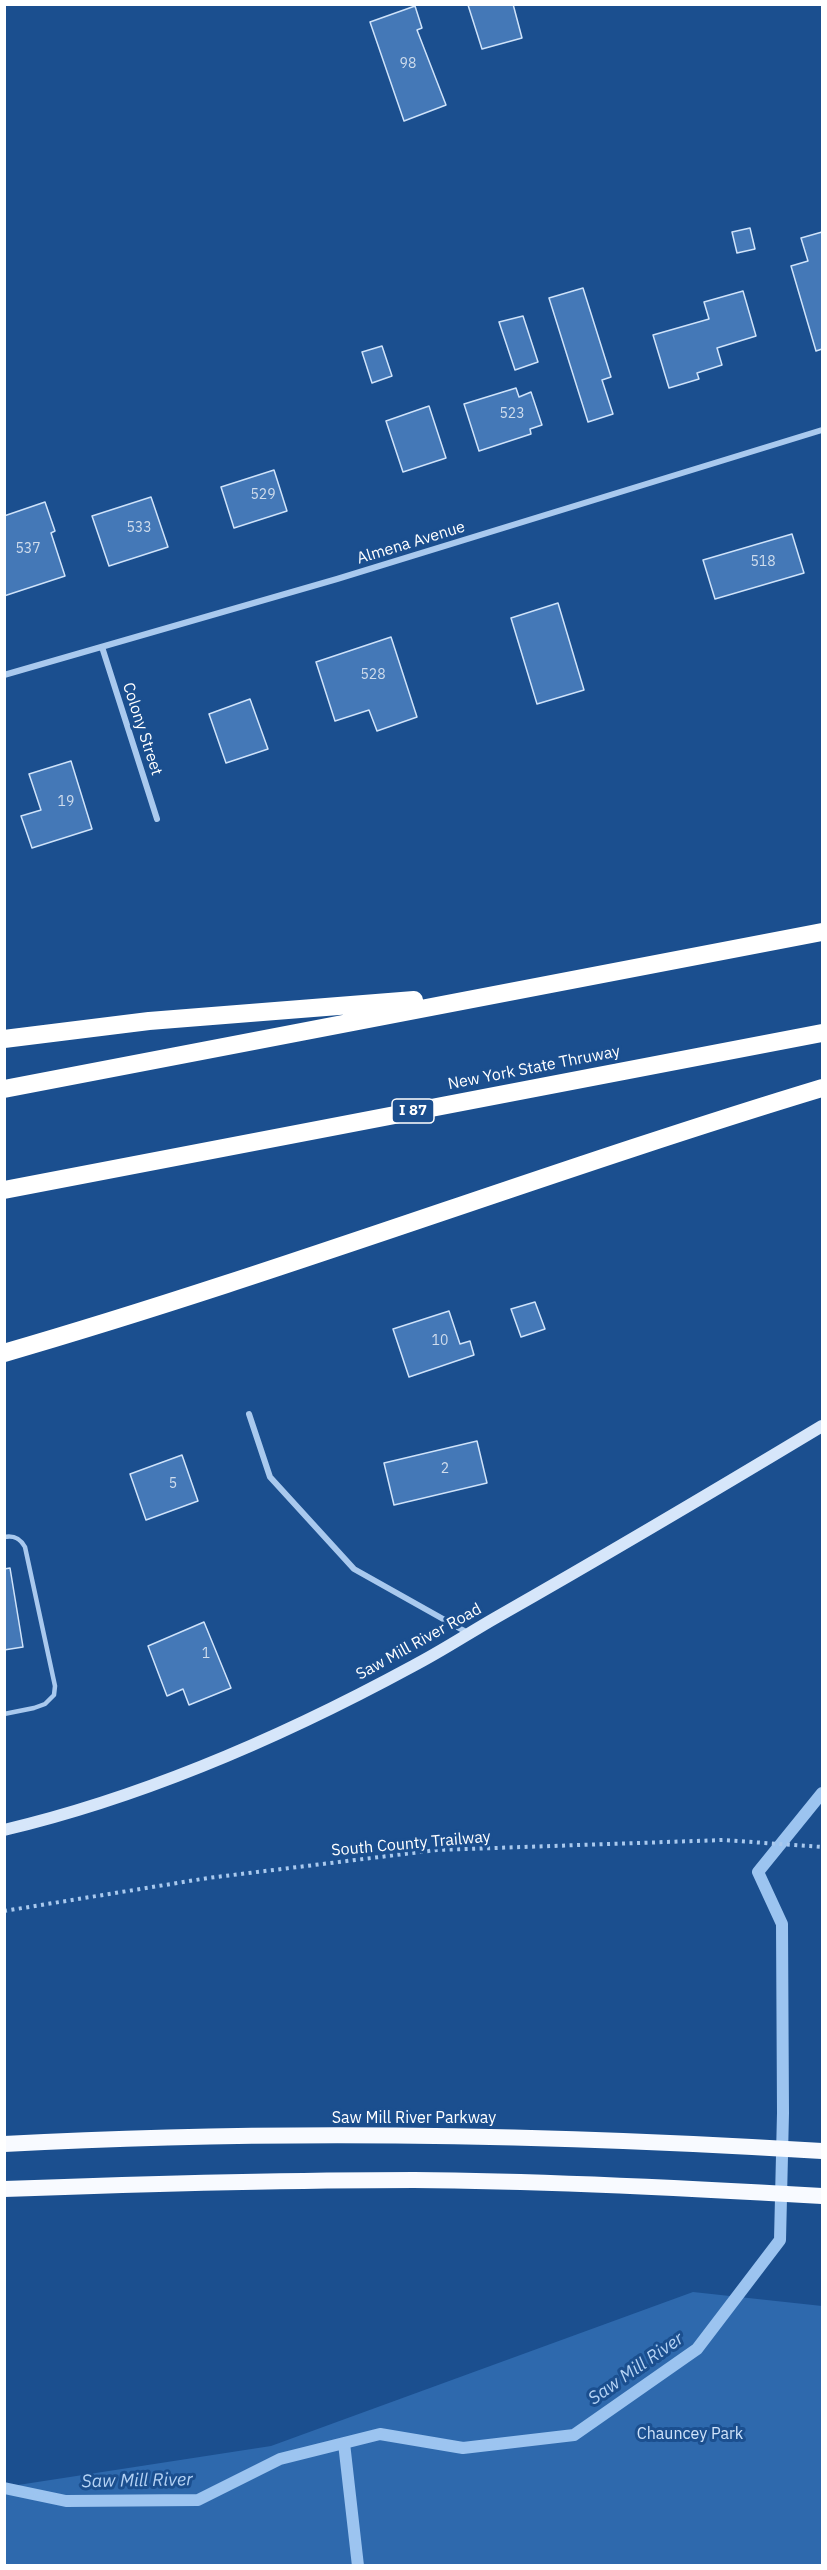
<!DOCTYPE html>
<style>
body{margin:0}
#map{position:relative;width:827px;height:2570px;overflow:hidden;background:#1b4f8f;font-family:"IBM Plex Sans",sans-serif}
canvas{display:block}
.frame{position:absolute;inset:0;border:6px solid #fff;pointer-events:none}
</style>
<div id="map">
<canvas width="827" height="2570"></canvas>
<div class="frame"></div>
</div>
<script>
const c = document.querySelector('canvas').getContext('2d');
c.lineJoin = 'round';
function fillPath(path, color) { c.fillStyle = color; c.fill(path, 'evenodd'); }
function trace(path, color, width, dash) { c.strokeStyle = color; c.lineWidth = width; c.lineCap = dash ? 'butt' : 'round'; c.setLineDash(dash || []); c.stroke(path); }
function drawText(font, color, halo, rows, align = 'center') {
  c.font = font + ' "IBM Plex Sans",sans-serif'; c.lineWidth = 6; c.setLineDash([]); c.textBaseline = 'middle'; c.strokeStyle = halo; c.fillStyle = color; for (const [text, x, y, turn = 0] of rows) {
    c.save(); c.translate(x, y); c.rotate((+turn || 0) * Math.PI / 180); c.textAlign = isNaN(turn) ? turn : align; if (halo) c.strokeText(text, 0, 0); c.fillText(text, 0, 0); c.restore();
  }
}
const green = new Path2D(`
 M693,2292L822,2306V2565H5V2487L271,2446Z`);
const stream = new Path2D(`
 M344,2443L358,2566
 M4,2488L66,2501L198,2500L280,2459L380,2434L463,2448L574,2435L697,2349L780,2240L783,2113L782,1924L758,1872L822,1793`);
const building = new Path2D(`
 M466,4H513L522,38L482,49L468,5Z
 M415,6L422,28L417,30L446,105L404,121L370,22Z
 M750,228L755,249L737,253L732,232Z
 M822,232V349L816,351L791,266L808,261L801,238Z
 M583,288L611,377L602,380L613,414L588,422L549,298Z
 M743,291L756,336L717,348L722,365L697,373L699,379L669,388L653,335L709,319L704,302Z
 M523,316L538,362L515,370L499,322Z
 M382,346L392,376L372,383L362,352Z
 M516,388L519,397L531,392L542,425L530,429L531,434L479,451L464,404Z
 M429,406L446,458L403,472L386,421Z
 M274,470L287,511L234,528L221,487Z
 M151,497L168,547L109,566L92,516Z
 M45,502L55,531L51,533L65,576L4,596V516Z
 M792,534L804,573L715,599L703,560Z
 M558,603L584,690L537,704L511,618Z
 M391,637L417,717L377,731L369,710L335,721L316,662Z
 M250,699L268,749L226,763L209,714Z
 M71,761L92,829L32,848L21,816L41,810L29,774Z
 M535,1302L545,1329L521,1337L511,1309Z
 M449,1311L460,1344L470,1341L474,1355L409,1377L393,1329Z
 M477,1441L487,1483L394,1505L384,1463Z
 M182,1455L198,1501L146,1520L130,1474Z
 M10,1568L23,1647L4,1650V1569Z
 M204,1622L231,1688L189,1705L183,1689L167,1696L148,1646Z`);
const path = new Path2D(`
 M4,1911L208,1878L437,1850L723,1840L822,1847`);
const service = new Path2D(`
 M4,1537C14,1535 20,1538 25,1547L55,1686L54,1695L45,1704L34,1708L4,1714`);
const minor = new Path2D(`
 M102,647L157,819
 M4,675L337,579L822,430
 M249,1414L270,1477L354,1569L468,1633`);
const secondary = new Path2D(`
 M4,1830C148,1796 284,1736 413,1666C442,1651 469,1633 497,1617C606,1555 714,1491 822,1426`);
const trunk = new Path2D(`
 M4,2144C277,2129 550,2134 822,2151
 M4,2189C141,2184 277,2180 414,2180C550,2181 686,2188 822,2196`);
const motorway = new Path2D(`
 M4,1039L149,1021L414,1000
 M4,1089L822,932
 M4,1190L822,1033
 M4,1353C280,1273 548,1171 822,1088`);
const numberNames = [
 ["98",408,64],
 ["523",512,414],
 ["529",263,495],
 ["533",139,528],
 ["537",28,549],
 ["518",763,562],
 ["528",373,675],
 ["19",66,802],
 ["10",440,1341],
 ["2",445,1469],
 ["5",173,1484],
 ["1",206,1654]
];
const shields = [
 [413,1111,42]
];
const shieldNames = [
 ["I 87",413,1111]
];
const streetNames = [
 ["Almena Avenue",411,543,-17],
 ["Colony Street",142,729,72],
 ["New York State Thruway",534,1068,-11],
 ["Saw Mill River Road",419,1642,-29],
 ["South County Trailway",411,1844,-5],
 ["Saw Mill River Parkway",414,2118]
];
const parkNames = [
 ["Chauncey Park",690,2434]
];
const waterNames = [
 ["Saw Mill River",636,2369,-35],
 ["Saw Mill River",137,2481,-1]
];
fillPath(green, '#2e69ad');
trace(stream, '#9cc4f0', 12);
fillPath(building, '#4478b7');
trace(building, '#cfe3fa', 1.5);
trace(path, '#a9c9ee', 4, [3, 4.5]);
trace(service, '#a9c9ee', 4.5);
trace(minor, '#a9c9ee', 6);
trace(secondary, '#d6e6fa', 12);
trace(trunk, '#f8faff', 16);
trace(motorway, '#fff', 18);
drawText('14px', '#d0dded', null, numberNames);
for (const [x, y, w] of shields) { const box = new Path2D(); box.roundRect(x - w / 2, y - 12, w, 24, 4.5); c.fillStyle = '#1b4f8f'; c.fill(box); trace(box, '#fff', 1.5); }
drawText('bold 15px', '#fff', null, shieldNames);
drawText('16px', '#fff', '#1b4f8f', streetNames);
drawText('16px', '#cfe3fa', '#1b4f8f', parkNames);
drawText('italic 18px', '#b5d3f5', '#1b4f8f', waterNames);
</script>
